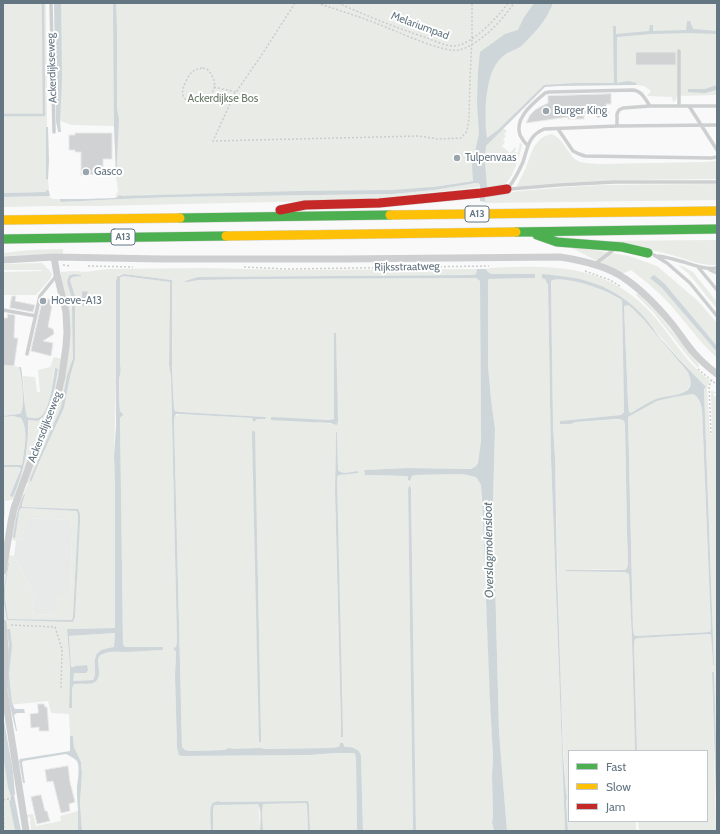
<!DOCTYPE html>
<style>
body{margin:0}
#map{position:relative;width:720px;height:834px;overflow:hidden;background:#f9f9f9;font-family:Cabin,sans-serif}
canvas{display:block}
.frame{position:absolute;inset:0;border:4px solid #657683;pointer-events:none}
.legend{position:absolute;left:568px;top:750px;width:140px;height:72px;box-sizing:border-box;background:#fff;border:1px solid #c1c8cd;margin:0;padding:5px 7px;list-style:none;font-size:12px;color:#657683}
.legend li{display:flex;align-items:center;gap:8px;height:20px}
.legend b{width:20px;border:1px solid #c1c8cd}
</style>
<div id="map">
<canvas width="720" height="834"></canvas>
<div class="frame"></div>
<ul class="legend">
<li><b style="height:5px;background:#4caf50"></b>Fast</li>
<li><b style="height:5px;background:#ffc107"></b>Slow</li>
<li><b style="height:5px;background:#c62828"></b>Jam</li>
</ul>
</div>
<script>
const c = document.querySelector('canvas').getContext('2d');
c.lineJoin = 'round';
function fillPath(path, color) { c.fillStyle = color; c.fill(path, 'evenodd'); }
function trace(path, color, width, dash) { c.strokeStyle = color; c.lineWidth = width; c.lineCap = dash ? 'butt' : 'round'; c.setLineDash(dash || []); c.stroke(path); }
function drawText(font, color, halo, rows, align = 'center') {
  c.font = font + ' Cabin,sans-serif'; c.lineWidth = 4; c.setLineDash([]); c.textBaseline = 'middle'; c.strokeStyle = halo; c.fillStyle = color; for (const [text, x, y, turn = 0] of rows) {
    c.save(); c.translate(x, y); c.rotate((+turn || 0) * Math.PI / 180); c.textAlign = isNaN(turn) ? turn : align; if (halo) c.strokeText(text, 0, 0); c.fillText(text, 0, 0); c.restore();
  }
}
const built = new Path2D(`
 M26,518L70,520L72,527V537L70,594H62L55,614L32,615L35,596L14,556L16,541L17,539L22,540Z`);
const green = new Path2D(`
 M3,3H46L47,127L46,128V179L48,180L49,190L45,192L3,193Z
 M57,3H717V87L705,93L717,89V95L677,96L676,100L673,102L672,97L647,96L651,91L644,86L637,85L636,84L544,86L490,139L480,146L477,180L415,190L118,197L115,198L118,191L116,176L114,124V126L72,125L60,121Z
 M503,128L507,131L504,134L506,136L503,140L505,142L502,146L510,153L515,147L516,148L515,152L518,153L520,143H521L522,146C519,156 514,177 505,184C500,187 492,189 487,190L485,160L486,146Z
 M552,134C566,141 568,156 578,161C585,164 593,163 600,164L705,162L717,161V179L627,180L558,183L516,187C520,180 523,174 526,167C532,153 534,137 552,134Z
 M476,183C479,183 480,184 480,187L361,200L97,206H49L3,207V197L48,196L53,199H60L61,202L122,199L173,197L393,194L434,190Z
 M717,184V200L485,203V202L487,196L520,191L568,187L600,185Z
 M717,240V265C700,266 684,258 668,254C647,248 625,245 603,241Z
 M570,247L594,250L629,256L657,266L698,301L717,323V346L665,284L651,278L662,287L717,352V358C698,341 684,319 666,300C655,289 643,279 631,270L622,274Z
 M63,249V254L3,256V253L30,250Z
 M42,263L50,271L52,274L50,279L36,295H3V272L42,271V270H3V264Z
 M678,265L684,267L693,272L717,302V309L702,290L689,274Z
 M206,268L288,270L477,269L476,274L473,275L199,277L185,281L187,282L199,280L258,279L476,278L480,281L481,442L478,463L476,466L471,469L408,468L364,470L365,475L407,476L408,477V480L410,481L412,476L417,475L460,474L467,475L476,477L481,485L493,756L492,776L493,816L492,822L494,831H416L411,489L408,490L413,831H363L361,756L356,748L345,747L340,743L339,747L328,748L265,749L261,748L258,749L190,751L185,750L182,747L174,420L175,416L180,414L252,418L253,421L257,419L266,417L180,412L175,411L174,409L172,369V280L124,274L119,275L114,456L115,484V628L67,629L70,667L69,708H72V691L73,685C80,682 91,686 97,680C103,673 94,662 100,655C105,650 152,651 163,650L125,647L123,644L120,418L123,415V414L120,411C119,402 119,391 119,382C119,376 122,371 120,365V278L121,277L123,276L170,282L169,365L171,377L177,642L176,650L175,676L177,748L182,756L310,755L335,753H354L355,754L356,758L357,831H310L309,805L308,801L221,802L220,801C219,801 214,802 213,803C209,806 211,825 211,831H82L80,803L82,773L81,762L74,747L73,736H70L69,714L51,713L48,701L9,705L6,672L7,635L3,613V580L8,555L14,556L35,596L32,615L55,614L56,595L62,594H70L72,537V527L70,520L27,518L22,540L17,539L16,541L11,539L15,511L28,484L27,482L66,360L60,275L61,272L75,271L85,272L108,269ZM74,274L81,275V276L71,277L70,280L75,296V359L70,377L64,408L40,460L31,482L61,407L67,376L73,358V324C72,319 73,315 72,311C72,298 70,287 70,275ZM334,333H336L337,416L335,424L271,418L329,420L334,419ZM255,432L261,735V742H260ZM336,432H337L338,470C342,475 351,472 358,471L339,475L337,477L342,737L341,726L335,491ZM24,494L25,495L22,504V507L76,509L80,514L75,617L73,621L7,620C3,599 2,584 9,563L5,587V598L8,619L72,620L73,616L78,518L77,511L21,508L19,512L13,537L17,512Z
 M491,268C553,265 607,264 652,314C665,328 675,345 688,360C694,367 702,374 710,381L707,388L710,434H712L711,390L717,393H714L713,395L717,397V778L714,672H712L716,831H639L638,821H707V751H637L634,642L635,638H638L710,634L711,635L713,664V665H714L704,388L706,387L689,370L659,335L646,319L634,307L609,290L596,284L584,280L560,276L545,279L548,285L551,459L565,831H507L499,732L493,501L495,429L491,399L488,366V280L489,279L535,278L516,274H491L488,272L486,269Z
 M554,279C577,278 602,289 622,300L624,412L621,415L560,421C566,424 570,424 576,422L622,419L624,421L625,424L627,533L628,564L627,568L625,570L583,569L625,572L629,574L632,641L635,751H569V821H636V831H568L566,801L567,797L566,793C558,673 558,554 554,434L553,423L551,281Z
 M638,293L655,310L698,363L699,366L698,368L690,359L653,312L636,295Z
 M628,305L632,308L644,320L687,371C693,383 692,385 683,394C663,397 648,403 631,413H629L628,403L624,306Z
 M54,357L63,359L56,396L16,499C12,499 9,501 5,501V514L3,524V467H19L21,469L11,496L13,497C24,471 30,448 28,420L37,421L41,419L52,402L58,369H54C53,380 50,411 40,417C37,419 31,418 27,417L25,409L23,376L35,377L37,392H40L38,370L50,367Z
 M3,364L19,367C22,378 25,404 21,413L18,414L3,416Z
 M693,394C700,397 701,403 702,409L711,629L710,632L636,636L634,635L633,629L628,417L657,401L674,397Z
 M13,416L21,418C29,431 24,450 22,465H3V417Z
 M115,633L114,648L101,650C99,652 97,654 96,656C92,663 98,672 93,680L73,681V674L74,673L87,670V665L75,666L74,667H71L69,636Z
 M3,756L10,794L11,795V800L9,801L15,831H3Z
 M303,803H306L307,805L308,831H263L262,812L263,804Z
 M217,804H258L259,806L260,831H213V807L214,805Z
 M78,811L77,822L78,831H31L30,817L27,818L25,815L33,814L36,826L61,821L60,816Z`);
const water = new Path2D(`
 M54,3H61L62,79L60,121L61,132H58V131L56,122Z
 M113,3H116L117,34V109L119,119L117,159V176H116L114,126Z
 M534,3H553C547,18 540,27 529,38C526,41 524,44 520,47C515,50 507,52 502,57C484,72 484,117 487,138L498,130L544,85L577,83H614L613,26H616V34L649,31L650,25H653V31L686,30L687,21H690L693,29L717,31V34L688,33L651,34L617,37V83L629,81L636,83L637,85L559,86L545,87L486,146L485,160L487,188L485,202L480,201V185L478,183H476L434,190L393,194L173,197L122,199L61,202L60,200V199H84L115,198L118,197V196L120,195L122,196L300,191L393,190L433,187L473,181L472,165L479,134L477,102L478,72L480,52L505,34L518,30L523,19Z
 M717,85V89L716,90L705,93L688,92V89H705Z
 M46,127H48L49,161L48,180L46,179Z
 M47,190L49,191L50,196L3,197V193L45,192Z
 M477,269H486L488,272L491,274H535V278L489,279L488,280V366L491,399L495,429L493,501L499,732L507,831H494L492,822L493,816L492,776L493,756L490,701L482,499L481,485L476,477L467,475L460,474L417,475L412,476L410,481L408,480V477L407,476L365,475L364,470L408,468L471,469L476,466L478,463L481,441L480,281L476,278L258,279L199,280L187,282H185V281L198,277L473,275L476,274Z
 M74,274L81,275V276L72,277L70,280L75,296V359L70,377L64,408L40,460L31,482L30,481V479L61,407L67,375L73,358L72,309C72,305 72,300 71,296C70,288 64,282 70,275Z
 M124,274L172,280V369L174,409L175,411L180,412L266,417L265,419H257L254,422L253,421L252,418L180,414H176L175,416L174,420L182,747L185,750L190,751L225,750L228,748L234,749L261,748L265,749L328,748L339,747L340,743H343L344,746L345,747C353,747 359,748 361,756L363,831H357L356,758L355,754L354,753H335L310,755L182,756L179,755L177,748L175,676L176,651L174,650V648L176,647L177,642L171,377L169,365L170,282L123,276L121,277L120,278V365C122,371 119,376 119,381C119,391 119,402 120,411L123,414V415L120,418L123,644L125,647H163V650C150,651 137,651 125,652C118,652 109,651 103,654C99,655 98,658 98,661C98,668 102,677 95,682C88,686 80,682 73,685L72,691V708H69L70,667L67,629L115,628V484L114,457L116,426V282L117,277L121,275ZM115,633L114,647L101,650C100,651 96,654 96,656C92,663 98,672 93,680L73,681L74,673H86L88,670L87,665L75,666L74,667H71L69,636Z
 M542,274C560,276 579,277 596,284C615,291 632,303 645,318C651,325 655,331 660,338C675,355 690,371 706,387L704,389L714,665H713V664L711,635L710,634L638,638L635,639L634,642L637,751H635L632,641L629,574L625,572L566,571V570H625L627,568L628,564L627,533L625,424C624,419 621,419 617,419L576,422L570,424H560V421L621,415L624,412L622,300C605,290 587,283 567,280C561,280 556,278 551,281L553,423L555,459L557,570L563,754L566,793L567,797L566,801L568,831H565L551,459L548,285L545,279L542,278ZM628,305L632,308L644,320L687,371C701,397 672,394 656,399C647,403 639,408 631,413L629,412L628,403L624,306ZM693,394C699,397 701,403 702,409L711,629L710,632L636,636L634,635L633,629L628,417L657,401L674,397Z
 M654,275L665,284L717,346V352L662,288L650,278Z
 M334,333H336L338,421L337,425L330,423L271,420V417L329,420L334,419Z
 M19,367H21C24,384 23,401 27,417C31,418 37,419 40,417C50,411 53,380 55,368L58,369C55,385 54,401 44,415C43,417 41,420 37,421C35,421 30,420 28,420C29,449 24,471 13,497L10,496L21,469L19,467H3V465H22C24,450 29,431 21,418L13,416L3,417V416L18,414L21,413C25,404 22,378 19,367Z
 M253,430L255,432L261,735V742H259L252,433Z
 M336,432H337L338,470C342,475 351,472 358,471V473L339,475L337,477L343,737H341V726L335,491Z
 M409,486H410L411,489L416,831H413V829L408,490Z
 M24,494L25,495L22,504V507L78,509L80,514V522L75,617L73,622L7,620L3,597L4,587L8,563H9L5,587V598L8,619L72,620L73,616L78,518L77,511L21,508L19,512L15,538L13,537C15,523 17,507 24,494Z
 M7,629H10L12,646L9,674L10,686L12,703L15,709H24L25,713H17L14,715L17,731H16L10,706L7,685V663L9,645Z
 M712,672H714L717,778V831Z
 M3,715L13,771L15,795H14L15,800L21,831H15L9,801L11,800V796L10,794L8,787L3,756Z
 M70,736H73L74,747L81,762L82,773L80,803L82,831H78C77,823 78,817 78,809C77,801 77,794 77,786C78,780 80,767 77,761C74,758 70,756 66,754L23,761L22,763L25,783H23L19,761L20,759L70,751Z
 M218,801L221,802L308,801L309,805L310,831H308L307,805L306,803H303L263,804L262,812L263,831H260C260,823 262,811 258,804L214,805L213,809V831H211C211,825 209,808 212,804C213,802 216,802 218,801Z`);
const stream = new Path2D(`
 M3,115H44L43,3`);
const building = new Path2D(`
 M636,52H676V65H636Z
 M611,94V104H606L609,114L598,118L595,114H584V119H568V117L526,123L530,115L535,110L540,107L548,103V96Z
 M75,133H112V159H103V174L81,175V152H75V150H69V135H75Z
 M82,291H88V306H82Z
 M12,296H16L15,301L35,305L33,312L10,308Z
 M43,298L53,300L48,327L53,329L54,334L43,341L53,343L51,356L31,351Z
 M8,314L15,315L14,338H18L14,366L3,365V318H7Z
 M38,704H44L45,707H47L49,731H39V727L31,728L30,714L38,713Z
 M68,766L70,782L75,802L69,804L70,811L61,813L53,781L47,782L45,770Z
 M41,795L45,811H47L50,821L37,824L31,797Z`);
const path = new Path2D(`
 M295,3L261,56L234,95L213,141L419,136L438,139L461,138L467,131L469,118L470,79L472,38V3
 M317,3C338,10 358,16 378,24C394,30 445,54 459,50C464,49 469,46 473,44C491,32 502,20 514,3
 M338,3C367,16 397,28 427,38C435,41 445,46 454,46C472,45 498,17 508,3
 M203,68L207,69C237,101 167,118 186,81C190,72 194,69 203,68Z
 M214,87L236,92
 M207,98L231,100
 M63,265L71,266
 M88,266L133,267
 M244,267L288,269L489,266
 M585,271L610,280L620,286
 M698,369L717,385
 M711,433L709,386L712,380
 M11,625L55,627L62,649L61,688
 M3,798L4,831
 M3,800L13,798`);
const lane = new Path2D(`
 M51,3L54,132
 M679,51V106
 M689,106L717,150
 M617,126V114L619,110L623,108L650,106H717
 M558,129L573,151L579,154L585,156L711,158L717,157
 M528,146C525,143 522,139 520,135C514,117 534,103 545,93L549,92L633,90C642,91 645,99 650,106
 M509,187C515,179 519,171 523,162C528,147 528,136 544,129L617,126L717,125
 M510,189L558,185L614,182H717
 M654,255L667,263L690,283L717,316
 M658,256C665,257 673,259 680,261C692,264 704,270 717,268
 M595,264L612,251
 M698,267L717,290
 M710,270L717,273
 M3,310L36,316
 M27,354L40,296L57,275`);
const street = new Path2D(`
 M3,260L54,257L161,259H341L560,257C580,260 607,266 624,278C642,290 658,307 672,324C680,334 686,344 694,353C701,361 709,368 717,374
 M3,571L11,522L14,508L34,453L56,403L62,376L66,346L67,332L66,312L57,275L54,257
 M3,623L5,649L4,690L26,831`);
const fast = new Path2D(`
 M180,218L390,215
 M516,232L717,229
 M537,235L557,242L622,247L648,253
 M3,239L226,236`);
const slow = new Path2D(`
 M390,215L717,211
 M3,220L180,218
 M226,236L516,232`);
const jam = new Path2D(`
 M280,210L305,205L379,203L481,193L507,189`);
const markers = [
 [546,111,4,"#99a4ac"],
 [457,158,4,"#99a4ac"],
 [86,172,4,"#99a4ac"],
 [43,301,4,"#99a4ac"]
];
const shields = [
 [477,214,24],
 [123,237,24]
];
const shieldNames = [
 ["A13",477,214],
 ["A13",123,237]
];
const streetNames = [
 ["Melariumpad",420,26,20],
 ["Ackerdijkseweg",52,68,-92],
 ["Rijksstraatweg",407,267,-1],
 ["Ackersdijkseweg",45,427,-69]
];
const parkNames = [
 ["Ackerdijkse Bos",223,99]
];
const poiNames = [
 ["Burger King",554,111],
 ["Tulpenvaas",465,158],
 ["Gasco",94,172],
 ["Hoeve-A13",51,301]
];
const waterNames = [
 ["Overslagmolensloot",489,550,-91]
];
fillPath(built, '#e8e9e9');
fillPath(green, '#e8ebe6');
fillPath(water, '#ced6d9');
trace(stream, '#ced6d9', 2.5);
fillPath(building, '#d0d2d3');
trace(building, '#e8e8e8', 1);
trace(fast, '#d5d6d6', 10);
trace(slow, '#d5d6d6', 10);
trace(jam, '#d5d6d6', 10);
trace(path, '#cbcccd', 1.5, [2, 2]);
trace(lane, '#cecfd0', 3.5);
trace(street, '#cecfd0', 7);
trace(fast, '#4caf50', 9);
trace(slow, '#ffc107', 9);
trace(jam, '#c62828', 9);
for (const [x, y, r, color] of markers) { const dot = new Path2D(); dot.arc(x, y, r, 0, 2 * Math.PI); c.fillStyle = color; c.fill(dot); trace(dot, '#fff', 1.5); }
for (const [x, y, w] of shields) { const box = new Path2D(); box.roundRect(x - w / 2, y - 8, w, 16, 3); c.fillStyle = '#fff'; c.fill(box); trace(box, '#657683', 1); }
drawText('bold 10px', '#657683', null, shieldNames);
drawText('11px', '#657683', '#fff', streetNames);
drawText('11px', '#687a64', '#fff', parkNames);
drawText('11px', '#657683', '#fff', poiNames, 'left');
drawText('italic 12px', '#60757c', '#fff', waterNames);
</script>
